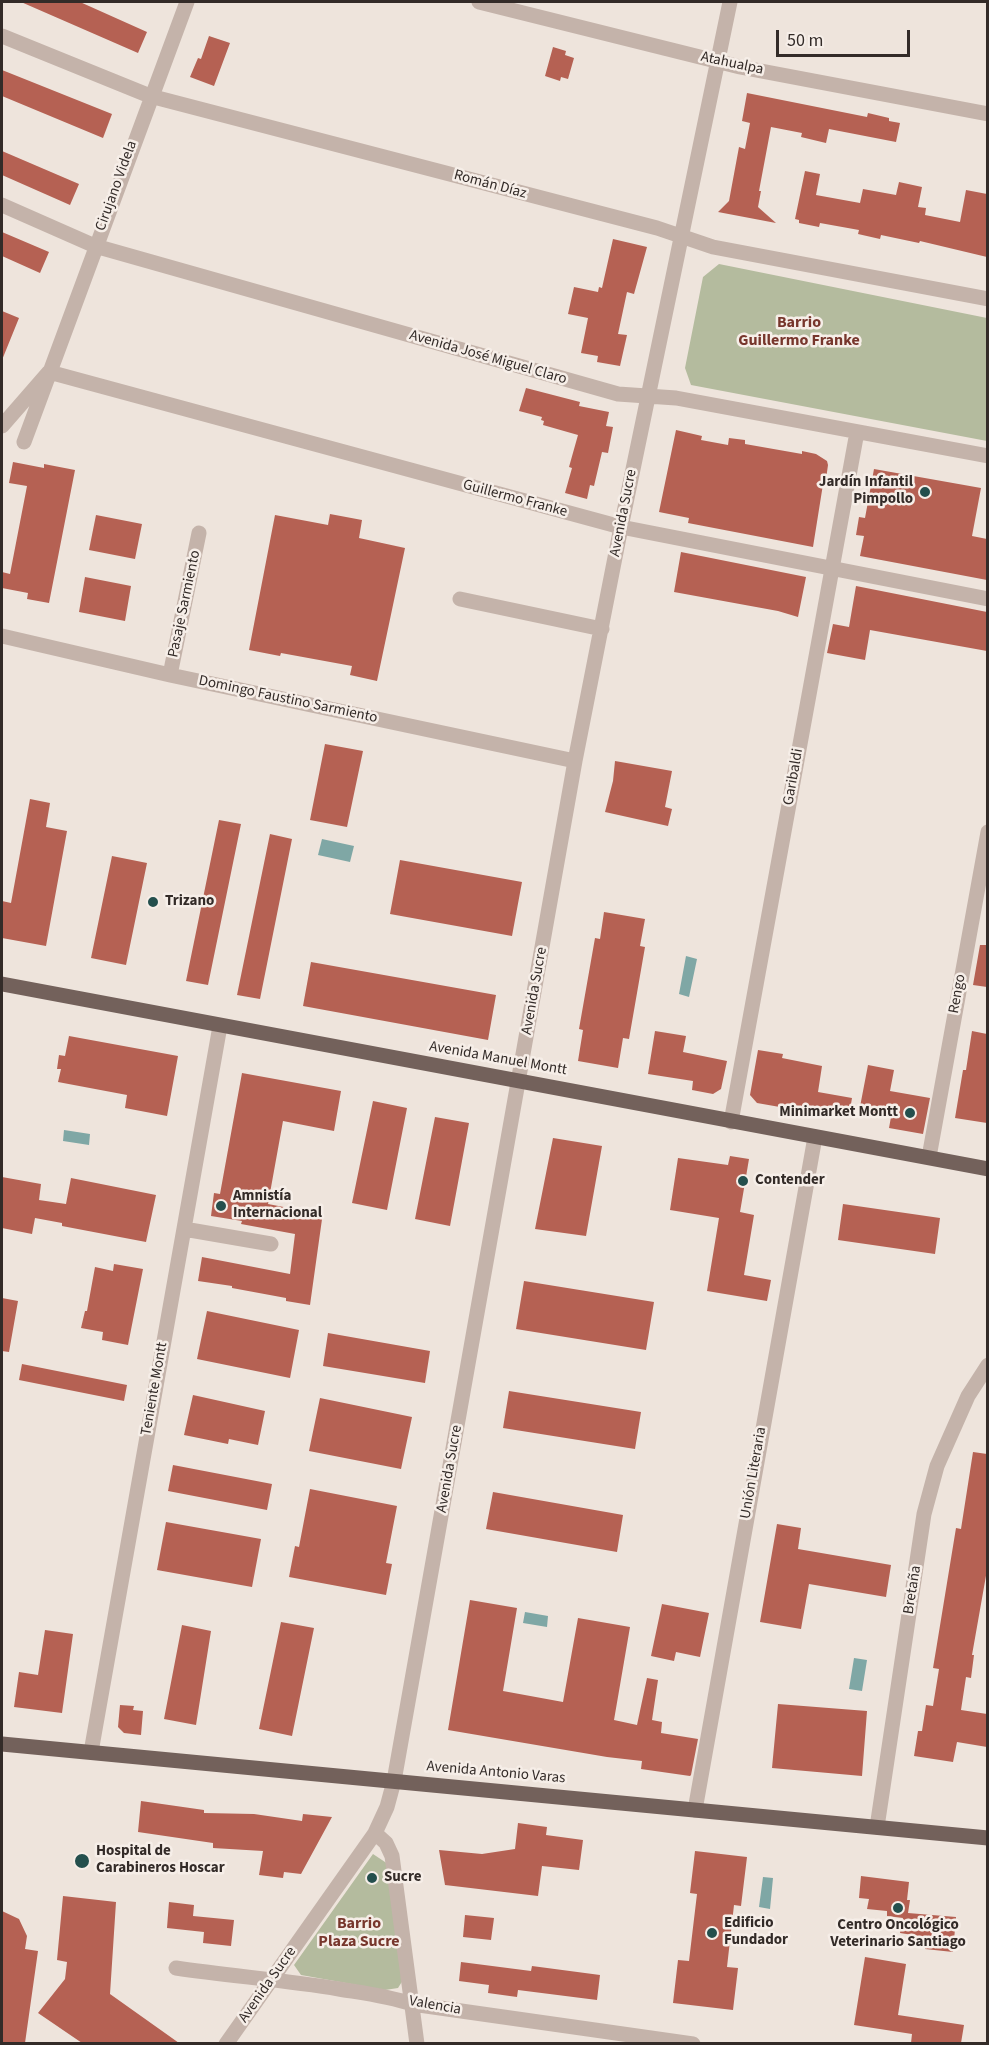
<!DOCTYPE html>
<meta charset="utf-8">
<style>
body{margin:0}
#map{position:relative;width:989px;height:2045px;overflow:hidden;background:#eee4dc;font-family:"Source Sans 3",sans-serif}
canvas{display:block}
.frame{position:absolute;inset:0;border:3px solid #332b28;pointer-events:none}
.scale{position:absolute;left:776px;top:30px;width:134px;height:27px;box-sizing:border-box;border:3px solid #332b28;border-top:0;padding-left:8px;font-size:18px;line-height:21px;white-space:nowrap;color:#332b28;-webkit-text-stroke:4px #f6eee8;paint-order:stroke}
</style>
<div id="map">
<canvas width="989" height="2045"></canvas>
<div class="frame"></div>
<div class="scale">50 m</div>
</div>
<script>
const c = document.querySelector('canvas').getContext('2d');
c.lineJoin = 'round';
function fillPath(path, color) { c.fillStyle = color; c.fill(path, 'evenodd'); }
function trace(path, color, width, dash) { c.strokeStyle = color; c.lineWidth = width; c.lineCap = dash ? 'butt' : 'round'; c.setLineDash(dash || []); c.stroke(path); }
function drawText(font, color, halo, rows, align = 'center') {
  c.font = font + ' "Source Sans 3",sans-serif'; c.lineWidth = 5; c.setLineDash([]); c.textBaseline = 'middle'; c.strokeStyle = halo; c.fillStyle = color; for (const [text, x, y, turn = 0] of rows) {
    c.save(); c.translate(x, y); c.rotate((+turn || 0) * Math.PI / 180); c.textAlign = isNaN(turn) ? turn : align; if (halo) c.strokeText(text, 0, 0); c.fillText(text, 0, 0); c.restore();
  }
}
const green = new Path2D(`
 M719,264L987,318V441L691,385L685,368L703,277Z
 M373,1854L388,1864L403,1980L398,1988L385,1990L301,1975L294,1965Z`);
const water = new Path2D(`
 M322,839L354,846L350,862L318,855Z
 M686,956L697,959L689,997L679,994Z
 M64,1130L90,1134L89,1145L63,1141Z
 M525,1612L548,1616L547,1627L523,1623Z
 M854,1658L867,1660L862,1691L849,1689Z
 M763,1877L773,1878L770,1909L759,1907Z`);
const building = new Path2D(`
 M21,2H80L147,32L138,53Z
 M209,36L230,43L214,86L190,77L198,58L201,59Z
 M553,47L566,51L565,55L574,58L568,79L561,77L560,81L545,76Z
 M2,70L112,114L103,138L2,96Z
 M747,93L867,117L868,113L889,118V121L900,123L896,142L829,129L826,143L801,137L802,133L771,127L759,191H761L758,207L776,223L718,212L729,201L739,147L745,149L750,123L742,121Z
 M2,151L79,184L70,205L2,175Z
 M805,171L820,174L816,195L860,203L863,189L896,195L899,182L922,187L918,207L926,208L925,215L960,222L966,190L987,194V257L920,241L919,243L881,235L880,239L858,234L859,230L820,223L819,227L799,223V220L795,219Z
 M2,232L49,252L40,273L2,256Z
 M613,239L647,247L634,294L627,292L618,334L627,335L620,366L597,362L598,356L581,353L588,318L568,314L574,287L598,292L599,287L602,288Z
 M2,311L19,318L2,360Z
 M526,388L580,402L579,406L609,412L606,426L613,427L608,453L602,452L594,486L590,485L587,499L565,493L572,468L569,467L578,435L543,425L544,421L541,420L542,417L519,411Z
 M676,430L702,436L701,440L728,445L729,438L745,440V444L802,454V451L816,454L827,461L828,465L826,479L824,478L813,547L688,523L689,518L659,512Z
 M13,462L44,468V464L75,470L49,603L27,599L28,593L2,588V572L10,574L27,486L9,483Z
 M874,469L981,488L972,536L987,539V580L860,556L864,536L856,535L859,517L865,518Z
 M330,514L362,520L359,538L405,548L377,681L350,675L352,666L281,653L280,656L249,650L275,515L328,525Z
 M96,515L142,524L135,559L89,550Z
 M681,552L806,577L798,617L778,611L674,592Z
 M85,577L131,586L125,621L79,612Z
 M856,586L987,612V651L870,630L865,660L827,653L833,624L849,627Z
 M325,744L363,751L347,827L310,820Z
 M615,761L672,771L665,807L672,809L668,826L605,812L613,781Z
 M30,799L50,803L46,827L67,831L46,946L2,938V901L11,903Z
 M219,820L241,824L208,985L186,981Z
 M270,834L292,839L260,999L237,995Z
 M112,856L147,863L126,965L91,958Z
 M400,860L522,882L512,936L390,914Z
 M604,912L645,919L640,946L645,947L629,1039L623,1038L618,1068L578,1061L583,1030L579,1029L595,938L600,939Z
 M980,945H987V987L973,985Z
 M311,962L496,995L488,1040L303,1006Z
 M655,1031L686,1036L683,1052L727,1061L721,1089L713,1094L692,1090L693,1081L648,1074Z
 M972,1031L987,1034V1123L955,1118L963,1070H966Z
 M69,1036L178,1056L167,1116L125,1108L127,1095L58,1082L61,1069H57L59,1055L65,1056Z
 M758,1050L783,1054L782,1058L822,1066L818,1092L852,1098L849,1116L814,1110V1113L757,1103L750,1095Z
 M868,1065L894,1070L890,1091L930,1098L923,1134L889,1128L891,1117L859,1112Z
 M242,1073L341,1091L334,1131L283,1121L268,1204L299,1210V1208L323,1212L310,1305L286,1301V1298L232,1288V1286L198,1281L202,1257L290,1274L295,1234L241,1224L242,1221L211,1216L214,1193L220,1194Z
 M373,1101L407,1108L387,1210L352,1203Z
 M435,1117L469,1123L450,1226L415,1219Z
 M553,1138L602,1146L586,1236L535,1229Z
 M730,1156L749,1159L740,1212L754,1215L744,1275L771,1280L767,1301L707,1291L719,1218L670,1210L678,1158L728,1165Z
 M2,1177L41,1184L39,1200L66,1204L71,1178L156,1195L146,1242L62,1226V1223L35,1218L32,1234L2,1228Z
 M843,1204L940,1218L935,1254L838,1240Z
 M114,1264L143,1269L128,1345L102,1340L103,1332L81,1328L85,1311H87L95,1267L113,1271Z
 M524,1281L654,1302L646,1350L516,1329Z
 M2,1298L18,1301L9,1352L2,1351Z
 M207,1311L299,1330L290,1378L197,1359Z
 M328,1333L430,1351L425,1383L323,1366Z
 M22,1364L127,1385L124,1401L19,1380Z
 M509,1391L641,1412L635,1449L503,1428Z
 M193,1395L265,1411L258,1445L229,1439L228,1444L184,1435Z
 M320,1398L412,1417L401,1469L309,1451Z
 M973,1452L987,1454V1570L972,1655H974L971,1678L966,1677L961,1710L987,1714V1747L957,1742L953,1762L914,1756L918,1731H922L926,1705L933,1706L939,1669L933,1668L936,1650L956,1528L961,1529Z
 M173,1465L272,1484L267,1510L168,1491Z
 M310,1489L397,1506L386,1563L392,1564L386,1595L289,1577L295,1546L299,1547Z
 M493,1492L623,1515L617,1552L486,1529Z
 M166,1522L261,1539L252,1587L157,1570Z
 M777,1524L801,1528L798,1549L891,1565L886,1597L809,1584L801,1629L760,1622Z
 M470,1600L517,1608L503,1691L563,1702L578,1618L630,1627L614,1720L637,1725L647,1678L658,1680L652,1720L662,1722L661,1733L698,1739L691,1775L690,1776L641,1769L642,1761L607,1757L448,1730Z
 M662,1604L709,1613L700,1657L676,1652L674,1661L651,1656Z
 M281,1622L314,1628L292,1736L259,1729Z
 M182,1625L211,1631L196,1725L164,1719Z
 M45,1630L73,1634L62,1713L14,1707L19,1672L38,1675Z
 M778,1704L867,1711L862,1776L772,1768Z
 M120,1705L134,1706L133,1710L143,1711L141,1735L124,1733L118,1727Z
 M141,1801L204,1810V1813L254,1814L302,1821L303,1814L332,1817L301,1874L284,1872L283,1878L259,1875L263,1851L213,1848V1843L138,1832Z
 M518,1823L547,1827L546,1835L583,1840L579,1870L542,1866L538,1896L445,1885L439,1850L482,1854L515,1849Z
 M695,1851L747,1857L741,1906L734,1905L727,1967L738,1968L733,2010L673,2003L678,1960L689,1961L697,1894L690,1893Z
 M861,1876L909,1882L907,1900H910L908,1913L956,1917L953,1952L925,1949L926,1937L900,1933L903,1918L887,1916V1911L867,1909L869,1899L859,1898Z
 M63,1896L116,1902L110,1994L179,2043H82L38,2013L65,1979L67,1962L57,1960Z
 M169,1902L194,1905L193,1916L234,1920L231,1946L203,1943L204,1932L167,1928Z
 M2,1911L19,1919L27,1936L25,1949L38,1951L25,2043H2Z
 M465,1915L494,1918L491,1940L463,1937Z
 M865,1957L906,1964L898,2015L964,2025L961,2043H911L912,2034L854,2025Z
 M461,1962L531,1971L532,1966L600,1975L597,2000L518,1990L517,1997L488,1993L489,1985L459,1981Z`);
const minor = new Path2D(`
 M479,2L740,67L988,114
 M2,36L150,96L657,228L713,247L988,299
 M2,205L95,246L618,394L676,398L988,456
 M2,426L49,372L621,527L988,599
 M24,442L187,2
 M460,599L602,629
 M2,636L170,675L575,761
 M170,675L199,533
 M731,1122L857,432
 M929,1157L988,832
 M184,1229L271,1244
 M91,1752L220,1026
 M695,1810L815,1137
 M877,1827L924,1514L937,1466L968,1396L988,1365
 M375,1833L386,1843L392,1856L417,2044
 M176,1968C230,1976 285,1980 339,1989C363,1993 388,1996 412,2004L693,2044
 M226,2044L375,1833L387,1807L394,1781L575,761L621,527L730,2`);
const major = new Path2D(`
 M2,984L988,1169
 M2,1744L988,1838`);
const markers = [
 [925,492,6,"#244f4d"],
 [153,902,6,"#244f4d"],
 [910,1113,6,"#244f4d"],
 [743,1181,6,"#244f4d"],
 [221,1206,6,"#244f4d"],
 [82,1861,8,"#244f4d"],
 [372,1878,6,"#244f4d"],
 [898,1908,6,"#244f4d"],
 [712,1933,6,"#244f4d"]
];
const streetNames = [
 ["Atahualpa",732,64,12],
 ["Román Díaz",490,185,15],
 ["Cirujano Videla",117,186,-70],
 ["Avenida José Miguel Claro",488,358,16],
 ["Guillermo Franke",515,499,15],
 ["Avenida Sucre",624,513,-79],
 ["Pasaje Sarmiento",185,604,-78],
 ["Domingo Faustino Sarmiento",288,700,12],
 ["Garibaldi",794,777,-80],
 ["Avenida Sucre",535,991,-80],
 ["Rengo",958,994,-80],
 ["Avenida Manuel Montt",498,1059,10],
 ["Teniente Montt",155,1389,-80],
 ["Avenida Sucre",450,1469,-80],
 ["Unión Literaria",754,1473,-80],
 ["Bretaña",913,1590,-81],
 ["Avenida Antonio Varas",496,1773,5],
 ["Avenida Sucre",268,1985,-55],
 ["Valencia",435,2006,10]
];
const poiNames = [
 ["Jardín Infantil",913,483,"right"],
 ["Pimpollo",913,500,"right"],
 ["Trizano",165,902],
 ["Minimarket Montt",898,1113,"right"],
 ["Contender",755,1181],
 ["Amnistía",233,1197],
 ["Internacional",233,1214],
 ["Hospital de",96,1852],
 ["Carabineros Hoscar",96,1869],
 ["Sucre",384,1878],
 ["Edificio",724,1924],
 ["Fundador",724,1941],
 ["Centro Oncológico",898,1926,"center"],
 ["Veterinario Santiago",898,1943,"center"]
];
const neighbourhoodNames = [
 ["Barrio",799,323],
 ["Guillermo Franke",799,341],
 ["Barrio",359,1924],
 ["Plaza Sucre",359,1942]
];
fillPath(green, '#b4bb9e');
fillPath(water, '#7fa7a5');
fillPath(building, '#b56153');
trace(minor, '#c4b3aa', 15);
trace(major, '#73615b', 15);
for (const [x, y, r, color] of markers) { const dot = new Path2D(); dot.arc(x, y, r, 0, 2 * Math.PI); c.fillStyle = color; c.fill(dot); trace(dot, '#f6eee8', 2); }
drawText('15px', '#332b28', '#f6eee8', streetNames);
drawText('bold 15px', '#332b28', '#f6eee8', poiNames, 'left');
drawText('bold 16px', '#77362c', '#f6eee8', neighbourhoodNames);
</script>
